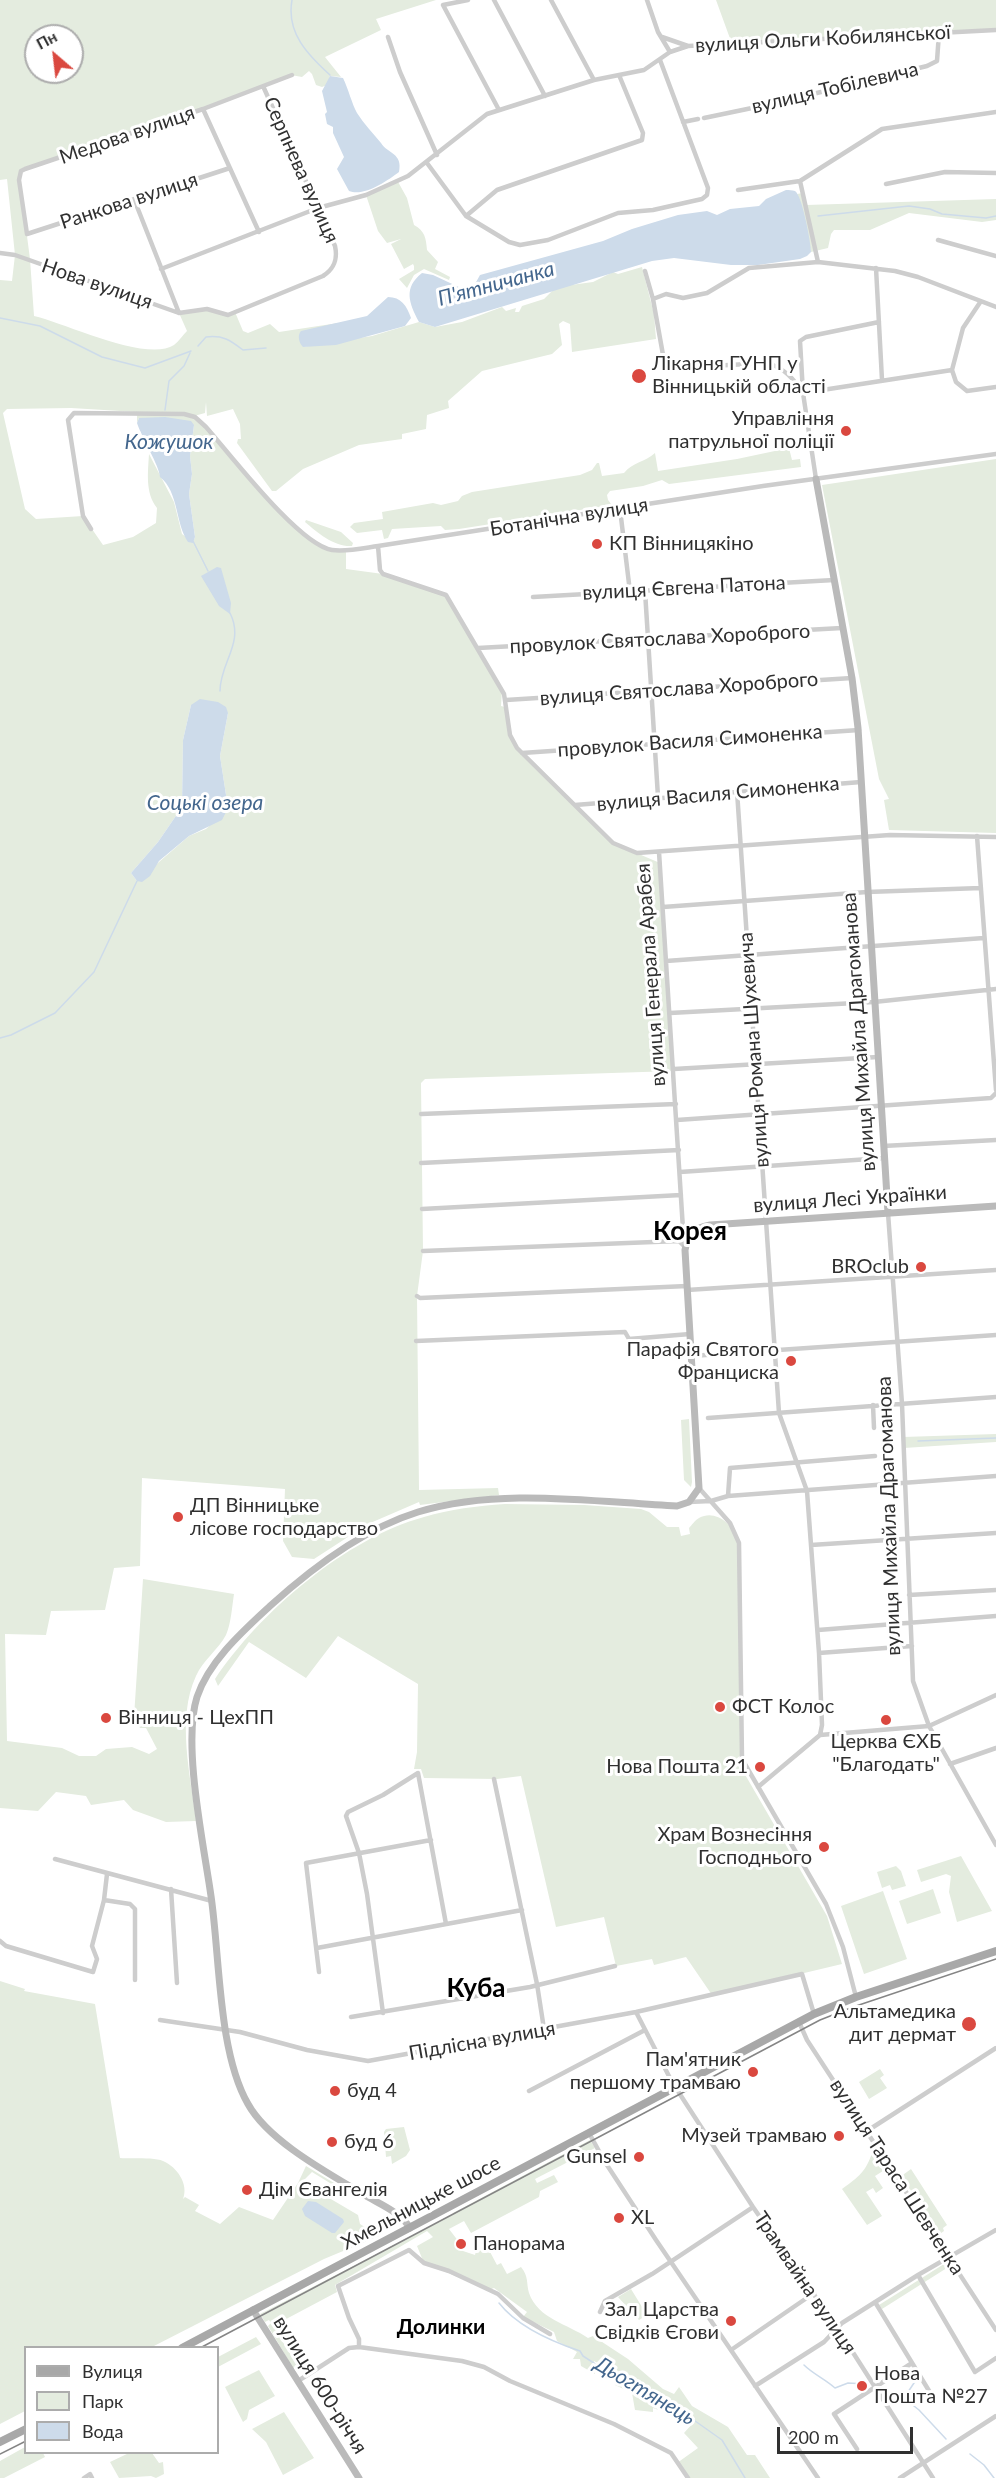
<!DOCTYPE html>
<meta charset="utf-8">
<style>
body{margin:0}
#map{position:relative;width:996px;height:2478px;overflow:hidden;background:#fff;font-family:Lato,sans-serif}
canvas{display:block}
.legend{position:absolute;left:24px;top:2346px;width:195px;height:108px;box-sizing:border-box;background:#fff;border:2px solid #acacac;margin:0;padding:8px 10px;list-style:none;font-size:18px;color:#303030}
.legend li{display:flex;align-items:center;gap:12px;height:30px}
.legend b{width:30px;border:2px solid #acacac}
.north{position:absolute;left:24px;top:24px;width:60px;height:60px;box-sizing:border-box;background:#fff;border:2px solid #acacac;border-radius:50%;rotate:332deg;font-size:16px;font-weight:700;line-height:24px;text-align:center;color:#303030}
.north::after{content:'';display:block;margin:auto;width:21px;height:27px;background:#da483f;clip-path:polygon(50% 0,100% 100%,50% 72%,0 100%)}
.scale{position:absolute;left:777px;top:2427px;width:136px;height:27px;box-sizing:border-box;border:3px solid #303030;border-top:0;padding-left:8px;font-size:18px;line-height:21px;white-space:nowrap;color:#303030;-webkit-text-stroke:4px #fff;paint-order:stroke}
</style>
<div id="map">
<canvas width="996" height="2478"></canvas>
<ul class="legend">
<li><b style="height:8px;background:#a8a8a8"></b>Вулиця</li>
<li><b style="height:16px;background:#e4ecdf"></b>Парк</li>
<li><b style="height:16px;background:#cddbea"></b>Вода</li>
</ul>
<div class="north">Пн</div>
<div class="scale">200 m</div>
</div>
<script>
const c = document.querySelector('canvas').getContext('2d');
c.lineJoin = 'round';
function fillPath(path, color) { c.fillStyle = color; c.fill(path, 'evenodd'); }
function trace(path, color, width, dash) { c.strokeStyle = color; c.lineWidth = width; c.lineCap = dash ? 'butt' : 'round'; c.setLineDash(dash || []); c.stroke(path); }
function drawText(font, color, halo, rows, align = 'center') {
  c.font = font + ' Lato,sans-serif'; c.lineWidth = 6; c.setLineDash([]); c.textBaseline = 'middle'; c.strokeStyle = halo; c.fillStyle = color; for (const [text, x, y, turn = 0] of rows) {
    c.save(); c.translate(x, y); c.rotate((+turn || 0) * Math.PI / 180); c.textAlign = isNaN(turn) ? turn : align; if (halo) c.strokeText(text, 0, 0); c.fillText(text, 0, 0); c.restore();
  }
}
const green = new Path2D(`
 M0,0H436L376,19L381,30L325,57L341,77L330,76L327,85L322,87L316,85L312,74L309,71L302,77L291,75L203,109L25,169L19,175L30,259L34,316C65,323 147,363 174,345C179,341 183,335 187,331L179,313L207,309L225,316L235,312L243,331L248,333L270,324L279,332L338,323L303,347L372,336L419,322L435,327L462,322L502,307L506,311L516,308L515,312H519L522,306L544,299L556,287L593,282L613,272L618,274L642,267L654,314L656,339L572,352L570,324L563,321L559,324L562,345L552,354L482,371L448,401L449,408L427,415L426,429L402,434V439L359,445L303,469L276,491H272L237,443L238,439H241L240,424L233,409L207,416L206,402L205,413L194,416L268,499L320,547L346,551V569L383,574L446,595L502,691L501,706L505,707L512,741L613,843L660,863L674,1071L425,1079L421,1083L423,1251L417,1296L419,1490L498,1488L499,1495L420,1505L419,1502L368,1524L314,1559L292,1557L283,1541L285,1489L142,1478L140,1566L114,1568L105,1610L51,1611L46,1635L5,1634L7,1741L62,1748L79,1756H96L106,1749L132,1747L149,1754L157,1749L146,1728H140L134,1717L143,1579L234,1594C232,1607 231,1624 226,1635C218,1650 203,1660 196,1676C176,1719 191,1776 196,1821L166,1822L133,1810L124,1800L91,1805L86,1796L56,1792L38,1811L0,1808V280L12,281L15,255L7,179L0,180ZM36,36H72V72H36ZM71,408L137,412V423L139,418L194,425L190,456L192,474L189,494L195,537L193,542L182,534L174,502L149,454C148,472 145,493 157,508L156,523L133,537L103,545L83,516L36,519L25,509L3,413L7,409ZM191,705L228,713L220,756L228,808L206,829L189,836L137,881L131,873L158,842L182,807L183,740Z
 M716,0H996V30L732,44Z
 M397,180L407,198L414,225C425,231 426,238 427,250L438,262L435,269L450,277L449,280L424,269L414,275L407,288L399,279L414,270V266L413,264L404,269L391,244L401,239L387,243L378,231L366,195Z
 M803,193L806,205L996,199V220L982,222L909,213L870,230H834L831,234L828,248L811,252L797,194Z
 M789,448L792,460L800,459L801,467L669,484L662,480L643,486L610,491L607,495L608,500L612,505L459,529L445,530L441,526L392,529L388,538L384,539L382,530L357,533L350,527L354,523L383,519L382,512L433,503L441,505L458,501L462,496L472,492L580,475L592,470L597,463H599L602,476L624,473C633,462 645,462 655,453L658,471L737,459Z
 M996,459V833L889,830L884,800L889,799L879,779L822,485Z
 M306,520L341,532L353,543L352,546C334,547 318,533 305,522Z
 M689,1419L692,1482L691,1487L684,1480L681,1420Z
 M996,1434V1442L904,1448L903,1437Z
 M505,1504L584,1505L641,1509L649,1512L667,1527H679L681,1536L690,1534L689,1528C692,1525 695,1520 699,1518C715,1509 732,1524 738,1538L741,1755L736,1759L827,1916L842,1964L712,1995L686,1957L654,1965L652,1959L616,1966L604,1917L556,1927L521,1776L497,1779L424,1778L421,1769H414L417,1752L418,1684L338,1636L306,1678L249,1642L218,1686L215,1679C259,1613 346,1538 424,1517C450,1509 477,1506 505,1504Z
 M961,1856L992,1911L957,1922L949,1892L951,1876L946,1874L921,1882L917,1870Z
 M896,1866L901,1871L906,1886L892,1890L890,1885L882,1888L877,1872Z
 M933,1889L941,1913L907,1924L899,1901Z
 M883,1891L907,1959L864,1974L841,1906Z
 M0,1981L25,1989L24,1991L95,2004L120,2158C131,2159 154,2157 163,2161C177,2167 189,2184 183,2199L185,2197L199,2205L195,2211L220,2224L239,2207L273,2220L298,2183L306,2166L339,2186L338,2188L312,2172L302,2182L358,2215L360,2224L379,2236L324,2259L152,2347L26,2348L25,2411L0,2424Z
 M880,2069L884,2075L880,2078L887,2088L869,2099L859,2082Z
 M404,2127L410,2150L406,2156L392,2164L391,2156L386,2157L384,2132L386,2129Z
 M590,2140L595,2148L535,2179L537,2183L554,2175L558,2182L540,2191L539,2197L471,2233L464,2221L449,2229L459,2242L457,2249L475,2255L476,2251L489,2250L497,2265L501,2263L507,2274L521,2267C529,2277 526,2282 529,2293C538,2319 568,2324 588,2338L593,2336L628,2359L663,2389L674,2394L679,2387L692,2406L728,2427L747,2455H755L770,2478H686L677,2463L698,2448L684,2433L692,2424L675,2412L673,2415L653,2408V2412L635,2410L632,2393L615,2385L613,2372L594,2361L595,2374L581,2366L580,2359H573L577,2352L557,2341L554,2332L523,2317L527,2312L494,2288L489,2290L424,2263L417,2246L433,2237L427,2231L335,2285L337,2292L273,2326L297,2365L293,2368L268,2326L271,2323L269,2320L265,2322L260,2314L441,2221L454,2214L453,2213Z
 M872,2153L883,2171L875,2176L883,2188L876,2193L873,2188L866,2192L882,2216L867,2225L842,2189C859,2177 866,2171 872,2153Z
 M911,2169L947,2225L943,2228L944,2231L937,2236C924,2215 917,2195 900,2177Z
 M944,2264L950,2266L882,2309L879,2305Z
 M631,2289L647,2315L639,2320L618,2297Z
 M256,2337L261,2344L218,2367V2357Z
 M259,2370L275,2396L249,2410L247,2419L243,2422L225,2387Z
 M284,2412L314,2458L283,2475L266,2442L252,2429Z
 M25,2447L26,2452L43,2453L45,2457L4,2478H0V2461Z
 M129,2453H152L159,2463L163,2462L164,2474L156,2478L151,2476L119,2478L110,2462Z`);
const water = new Path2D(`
 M330,76L343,78C348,88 352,104 357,113C364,124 373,133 381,143C388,154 403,153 399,172C387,181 364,197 349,191L337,169L344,157L333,133V127L327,124L325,114L327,112L322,91Z
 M786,190C789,190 792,190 795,191C802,195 811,243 811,252L807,256L800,259L758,265H731L674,258L652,261L435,327L419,322C409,303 403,288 422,273L433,275L463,289L475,284L480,275L603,241L632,229L678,215L707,211L717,215L730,209L759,206L766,199Z
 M388,297C401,297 407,306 411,318L405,326L336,345L303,347C299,343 297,335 301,331L367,316Z
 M165,417L191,421L194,425L190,456L192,474L189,494L195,537L193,543L188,542C175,523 179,492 160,477C159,465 142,438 137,423L139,418Z
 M217,567L221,568L231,603L230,614L219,606L201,576Z
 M200,699L218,702L226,707L228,713L220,756L228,808L222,820L189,836L159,861L150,876L142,882L137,881L131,873L158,842L182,807L183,740L191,705Z
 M308,2201L316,2202L343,2219L344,2222L335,2233H332L305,2216L302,2209Z`);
const stream = new Path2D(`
 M292,0C286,33 308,55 330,75
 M818,216L909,206L930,209L942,214L986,218L996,216
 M0,318L40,326L102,357L145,368L191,351
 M198,346L206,337C223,335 230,340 243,350L266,348
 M165,410L169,381L184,366L190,353
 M193,541L208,571
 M220,691C220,662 245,643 230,613
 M0,1038L11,1035L55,1013L94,972L137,881
 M918,1441L996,1438
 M499,2303C517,2326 553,2342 580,2351L583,2356L631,2387L664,2399L722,2440L745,2478
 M804,2365C813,2374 825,2379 835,2388L848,2383L866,2384
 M916,2380L904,2398L919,2410L946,2439
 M970,2454L984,2465L994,2478`);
const street = new Path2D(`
 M468,0L443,5L499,110
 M494,0L545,96
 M551,0L594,80
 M647,0L658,32L670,52
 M388,37L400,72L437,155
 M662,37L688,46
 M203,109L259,232
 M704,118L776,103L927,66L937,61L939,33
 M683,122L698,119
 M427,163L466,216L509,242L520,245L548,240L618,213L653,210L702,199L707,195L708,188L660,60
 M230,168L27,234L19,180L21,171L25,169L203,109L292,75
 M800,181L818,262
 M886,184L945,172L996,173
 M738,190L800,181L882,129L996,112
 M134,199L179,313
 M466,216L497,190L642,140L643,133L619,75
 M938,240L996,256
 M0,253L15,255L179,313L207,309L228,315L323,276C334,269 338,260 335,246L263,86
 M876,268L882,380
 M161,269L318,208L366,195L408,176L487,114L594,80L644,70L670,52L688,46L996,30
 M645,271L653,299L665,366L670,368L768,363C785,369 793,378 803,393
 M653,299L666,294L683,298L707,293L749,268L818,262L895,271L918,277L996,307
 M952,370L956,382L967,391L996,387
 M803,393L952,370L963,328L981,301
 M816,479L803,393L800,341L806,337L879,322
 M620,509L630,592
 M91,529L83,516L68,420L74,413L184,414L195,417L206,427C230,454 299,545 332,550C347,552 364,548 378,546L763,486L996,454
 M378,546L380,570L383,574L446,595L504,694L510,735L517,748L613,843L637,853L890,835L996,837
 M645,591L658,797
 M533,597L834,580
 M478,648L842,628
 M506,700L852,678
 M522,753L859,730
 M737,791L779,1413L807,1491L819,1653L822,1725L820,1735
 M575,805L861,782
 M977,836L996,1090
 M659,852L684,1245
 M663,907L867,892L981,888
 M666,961L984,938
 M670,1013L874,1002L996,989
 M674,1069L878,1057
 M421,1114L676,1104
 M677,1120L991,1098L996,1093
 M883,1146L996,1140
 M421,1163L679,1150
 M680,1172L884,1158
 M422,1209L681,1195
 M888,1213L902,1404L913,1681L929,1726L996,1845
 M423,1251L679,1241L684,1246
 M687,1290L996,1270
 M417,1296L420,1298L687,1286
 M416,1341L625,1332L629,1339L690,1334
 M691,1356L996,1335
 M873,1405L874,1428
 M708,1418L996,1397
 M699,1488L730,1523L739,1543L742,1759L826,1904L843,1947L856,1997
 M728,1496L730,1468L875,1456
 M689,1502L711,1501L728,1496L996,1476
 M811,1545L996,1533
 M909,1595L996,1590
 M818,1630L996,1616
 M819,1653L912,1646
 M950,1764L996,1748
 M494,1779L537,1984L544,2029
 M758,1787L820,1735L929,1726L996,1695
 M55,1859L212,1901
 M171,1889L177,1983
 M104,1900L130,1904L135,1909V1980
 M0,1941L6,1946L93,1972L97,1959L92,1946L104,1900L107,1874
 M317,1948L522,1910
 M319,1972L306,1863L431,1840
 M636,2012L672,2082L753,2207L838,2329L933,2478
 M383,2013L367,1894L359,1853L346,1816L348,1812L383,1795L418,1773L446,1924
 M351,2017L530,1987L615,1966
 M160,2020L240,2032L307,2050L368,2061L636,2012L802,1974L814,2014
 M799,2022L807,2040L996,2330
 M529,2091L645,2030
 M867,2131L996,2048
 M589,2133L605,2162L656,2240L818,2478
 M918,2275L975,2372L996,2358
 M875,2302L934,2399
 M600,2312L605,2301L652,2274L753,2207
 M359,2347V2339L349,2318L338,2286L409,2250L424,2263L449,2271L498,2294L523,2318L550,2334
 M731,2350L814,2293
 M298,2381L349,2348L359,2347L462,2361L484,2367L510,2381L614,2424L671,2453L688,2478
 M755,2386L824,2342L842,2323L918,2275L996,2230
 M857,2449L834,2414L912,2363
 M84,2478L90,2474L92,2478
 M900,2478L996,2416`);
const secondary = new Path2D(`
 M816,479L852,678L858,728L888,1213
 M410,2228C401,2213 382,2205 368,2197C330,2174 269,2142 248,2104C218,2052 220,1957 211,1896C204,1846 182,1744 197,1697C209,1661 243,1631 270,1606C313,1567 363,1529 418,1512C499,1487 594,1502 677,1506L689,1502L699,1488L685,1250C688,1234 694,1228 710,1225L996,1206
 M253,2310L359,2478`);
const primary = new Path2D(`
 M182,2348L814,2014L856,1997L996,1951
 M0,2442L26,2429`);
const tram = new Path2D(`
 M200,2348L820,2020L853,2007L996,1959
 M0,2454L26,2441`);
const markers = [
 [639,376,8,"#da483f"],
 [846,431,6,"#da483f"],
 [597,544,6,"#da483f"],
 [921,1267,6,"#da483f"],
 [791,1361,6,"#da483f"],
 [178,1517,6,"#da483f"],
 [720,1707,6,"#da483f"],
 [106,1718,6,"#da483f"],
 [886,1720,6,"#da483f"],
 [760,1767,6,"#da483f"],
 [824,1847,6,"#da483f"],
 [969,2024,8,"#da483f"],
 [753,2072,6,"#da483f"],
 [335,2091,6,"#da483f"],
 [839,2136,6,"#da483f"],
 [332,2142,6,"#da483f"],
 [639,2157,6,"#da483f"],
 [247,2190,6,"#da483f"],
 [619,2218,6,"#da483f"],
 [461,2244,6,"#da483f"],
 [731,2321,6,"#da483f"],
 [862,2386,6,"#da483f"]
];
const streetNames = [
 ["вулиця Ольги Кобилянської",823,39,-3],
 ["вулиця Тобілевича",835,88,-13],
 ["Медова вулиця",127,135,-19],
 ["Серпнева вулиця",301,170,66],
 ["Ранкова вулиця",129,201,-18],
 ["Нова вулиця",97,284,19],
 ["Ботанічна вулиця",569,517,-9],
 ["вулиця Євгена Патона",684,588,-3],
 ["провулок Святослава Хороброго",660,639,-3],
 ["вулиця Святослава Хороброго",679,689,-4],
 ["провулок Василя Симоненка",690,741,-4],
 ["вулиця Василя Симоненка",718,794,-5],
 ["вулиця Генерала Арабея",651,975,-94],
 ["вулиця Михайла Драгоманова",859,1032,-94],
 ["вулиця Романа Шухевича",754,1050,-94],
 ["вулиця Лесі Українки",850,1199,-4],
 ["вулиця Михайла Драгоманова",889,1516,-92],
 ["Підлісна вулиця",482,2041,-10],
 ["вулиця Тараса Шевченка",897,2177,57],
 ["Хмельницьке шосе",421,2203,-28],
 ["Трамвайна вулиця",805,2283,56],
 ["вулиця 600-річчя",320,2385,58]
];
const poiNames = [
 ["Лікарня ГУНП у",652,364],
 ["Вінницькій області",652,387],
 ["Управління",834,419,"right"],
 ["патрульної поліції",834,442,"right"],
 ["КП Вінницякіно",609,544],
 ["BROclub",909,1267,"right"],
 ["Парафія Святого",779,1350,"right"],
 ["Франциска",779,1373,"right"],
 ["ДП Вінницьке",190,1506],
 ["лісове господарство",190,1529],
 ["ФСТ Колос",732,1707],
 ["Вінниця - ЦехПП",118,1718],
 ["Церква ЄХБ",886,1742,"center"],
 ["\"Благодать\"",886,1765,"center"],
 ["Нова Пошта 21",748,1767,"right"],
 ["Храм Вознесіння",812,1835,"right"],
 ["Господнього",812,1858,"right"],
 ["Альтамедика",956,2012,"right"],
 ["дит дермат",956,2035,"right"],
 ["Пам'ятник",741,2060,"right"],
 ["першому трамваю",741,2083,"right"],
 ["буд 4",347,2091],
 ["Музей трамваю",827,2136,"right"],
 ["буд 6",344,2142],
 ["Gunsel",627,2157,"right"],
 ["Дім Євангелія",259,2190],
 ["XL",631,2218],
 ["Панорама",473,2244],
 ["Зал Царства",719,2310,"right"],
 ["Свідків Єгови",719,2333,"right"],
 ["Нова",874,2374],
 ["Пошта №27",874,2397]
];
const waterNames = [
 ["П'ятничанка",496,284,-15],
 ["Кожушок",169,442],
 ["Соцькі озера",205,803],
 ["Дьогтянець",645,2391,31]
];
const neighbourhoodNames = [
 ["Долинки",441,2327]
];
const districtNames = [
 ["Корея",690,1232],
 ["Куба",476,1989]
];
fillPath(green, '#e4ecdf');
fillPath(water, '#cddbea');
trace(stream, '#cddbea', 1.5);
trace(street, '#cdcdcd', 4.5);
trace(secondary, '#bababa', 7);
trace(primary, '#a8a8a8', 8);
trace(tram, '#858585', 1.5);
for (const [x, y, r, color] of markers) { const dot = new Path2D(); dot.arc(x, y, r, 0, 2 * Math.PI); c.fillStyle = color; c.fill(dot); trace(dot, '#fff', 2); }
drawText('20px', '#303030', '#fff', streetNames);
drawText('20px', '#303030', '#fff', poiNames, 'left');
drawText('italic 21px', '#43668d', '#fff', waterNames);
drawText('bold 21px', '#000', '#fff', neighbourhoodNames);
drawText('bold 26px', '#000', '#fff', districtNames);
</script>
